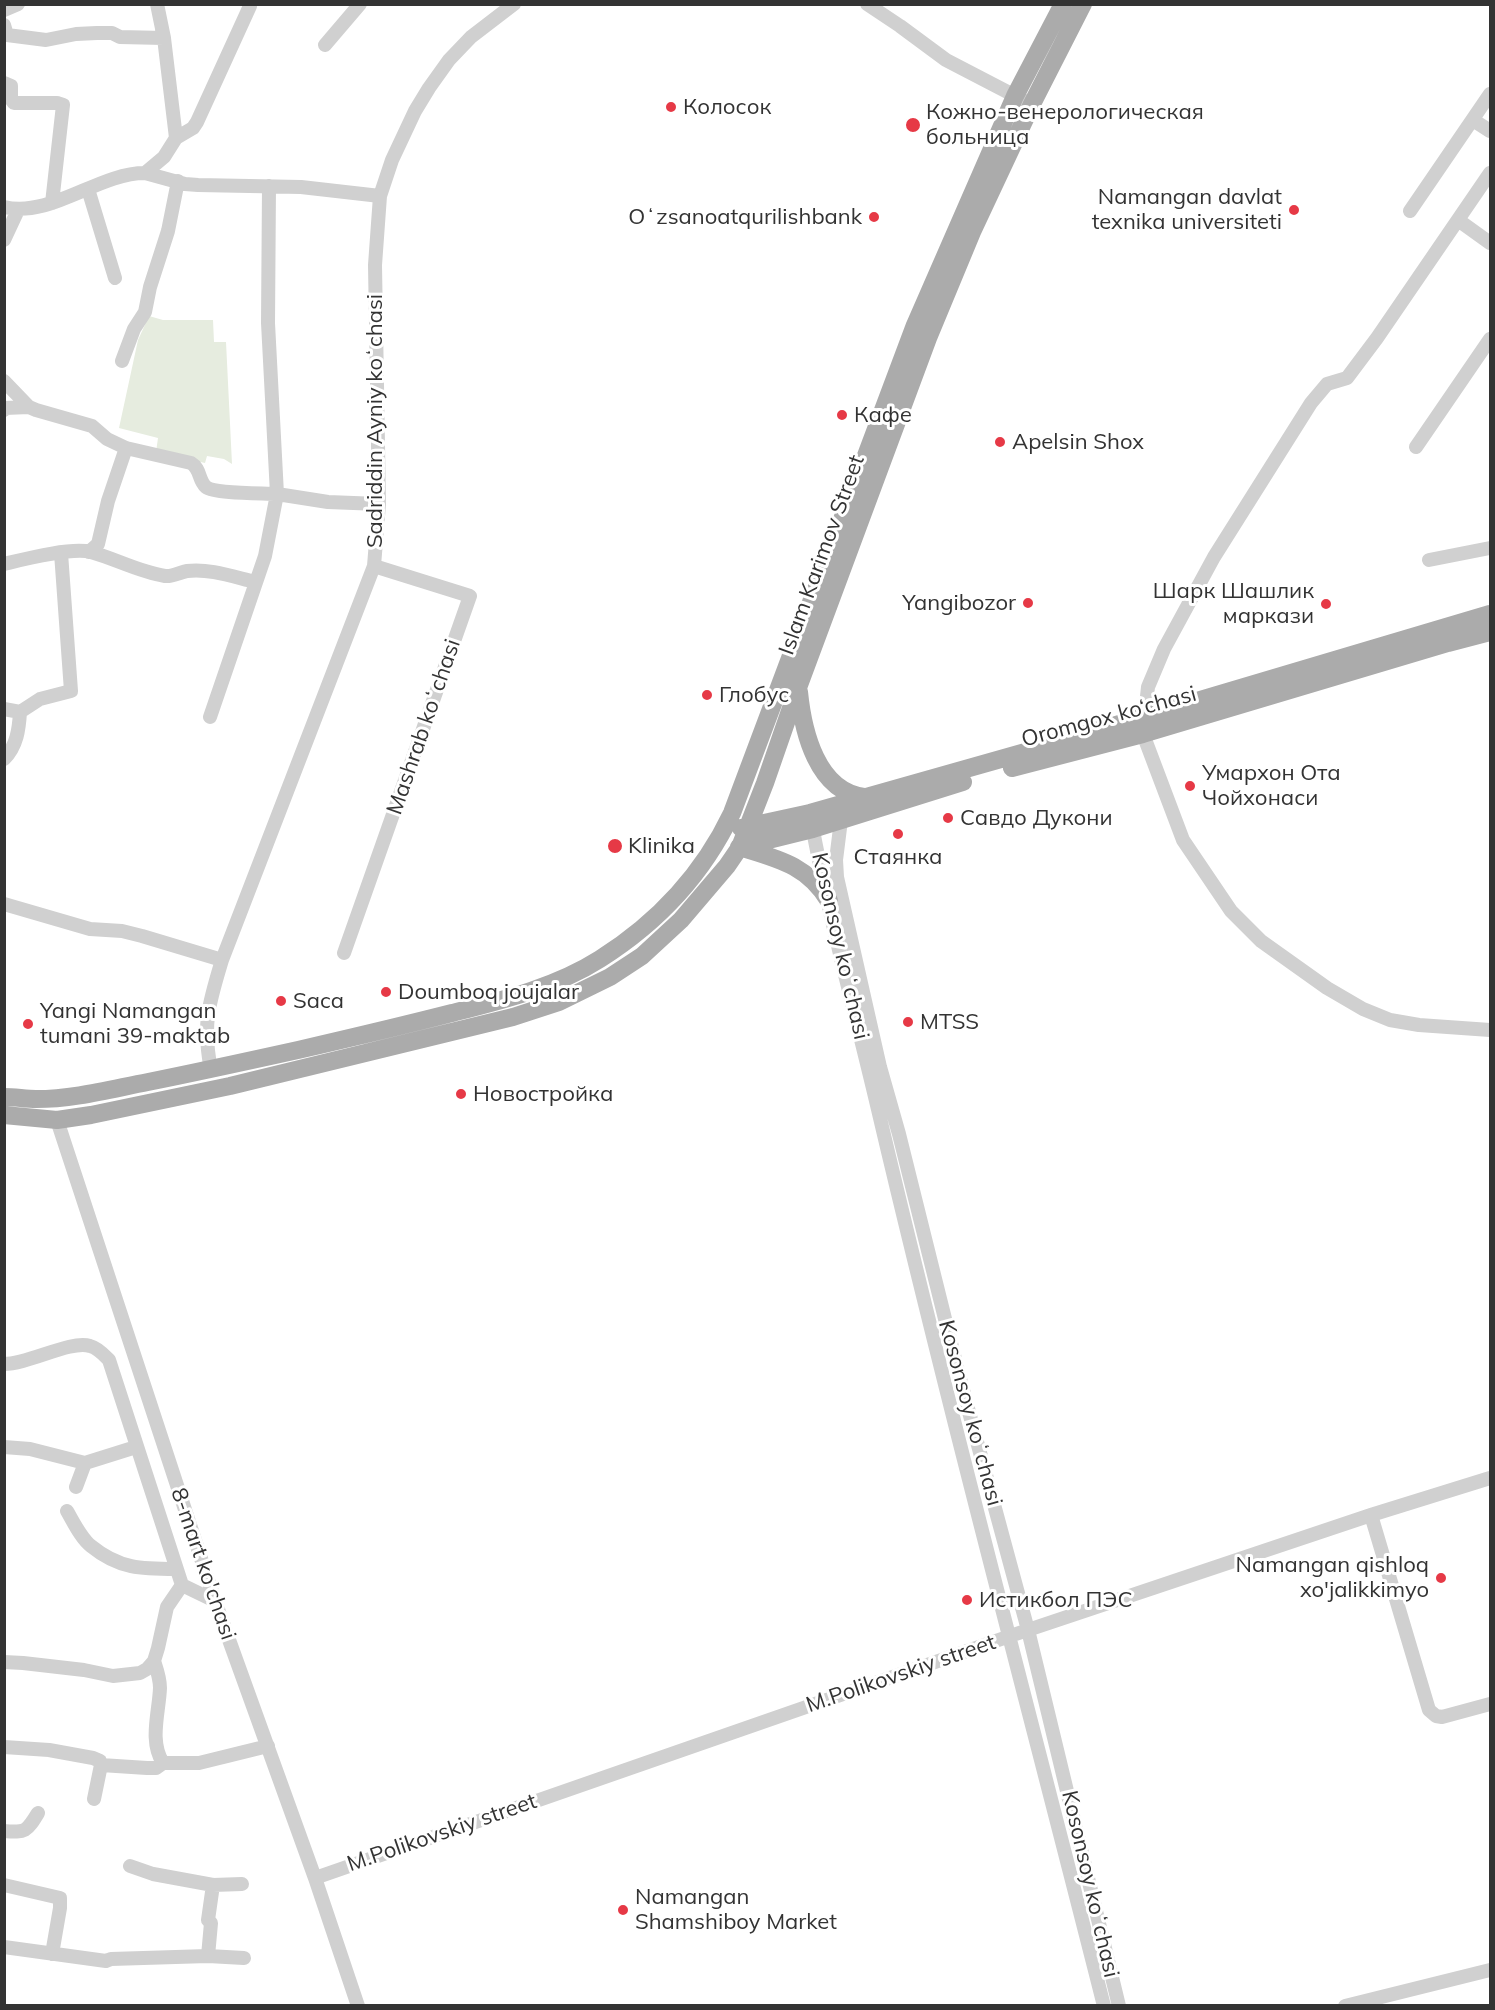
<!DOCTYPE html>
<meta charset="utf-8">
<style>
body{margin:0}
#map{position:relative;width:1495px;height:2010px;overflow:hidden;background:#fff;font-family:Mulish,sans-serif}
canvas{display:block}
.frame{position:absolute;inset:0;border:6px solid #333;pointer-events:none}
</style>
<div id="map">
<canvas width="1495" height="2010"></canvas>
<div class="frame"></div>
</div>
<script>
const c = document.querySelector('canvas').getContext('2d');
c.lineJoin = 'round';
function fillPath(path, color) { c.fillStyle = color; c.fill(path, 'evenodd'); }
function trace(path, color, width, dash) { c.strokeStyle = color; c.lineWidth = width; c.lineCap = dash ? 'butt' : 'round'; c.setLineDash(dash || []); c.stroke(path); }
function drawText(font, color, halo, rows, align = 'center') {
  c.font = font + ' Mulish,sans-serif'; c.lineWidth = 6; c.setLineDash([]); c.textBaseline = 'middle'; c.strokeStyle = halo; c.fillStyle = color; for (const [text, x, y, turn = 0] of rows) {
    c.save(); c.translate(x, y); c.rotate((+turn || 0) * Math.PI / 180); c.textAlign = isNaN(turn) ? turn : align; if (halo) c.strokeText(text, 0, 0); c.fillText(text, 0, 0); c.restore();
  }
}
const green = new Path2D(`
 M149,316L163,320H213L214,342H226L232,464L224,459L207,456L205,463L156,452L158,438L119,428L138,340Z`);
const minor = new Path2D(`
 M157,4L164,38L176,138
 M867,4L900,26L946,60L1023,100
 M4,10L18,4
 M4,25L7,35L46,40L76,34L97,33H112L120,37L164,38
 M325,45L360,4
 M4,83L11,86V99L14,103H57L63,105L52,203
 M1473,120L1490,131
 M176,138L193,128L197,122L250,6
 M145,173L185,184L198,185L301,187L380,196
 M1490,173L1377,338L1347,378L1327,384L1311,403L1214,557L1164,649L1148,687L1143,734L1183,840L1231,911L1261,941L1327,988L1363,1009L1390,1020L1419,1025L1490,1030
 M269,186L268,323L277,494L328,502L379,504
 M88,189L115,278
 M4,207C52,218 98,173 145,173L164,157L176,138
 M1410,211L1490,94
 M1458,220L1490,243
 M4,240L18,210
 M122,361L134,329L145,312L150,287L168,231L178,181
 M4,381L29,407L36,410L92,426L107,439L126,448L191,463C201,469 198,480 206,487C215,494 263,493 277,494L265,556L210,717
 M4,410L5,408L29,407
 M1416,447L1490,339
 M89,552L98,544L108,501L126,448
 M1429,560L1490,548
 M4,564C25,559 71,547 91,552C116,559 139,572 165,576C173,577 180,572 187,571C209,568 234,577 255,582
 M4,709L20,712L40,699L71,691L61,553
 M4,759C17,746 19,729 20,712
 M811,819C829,920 857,1019 880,1118C950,1415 1029,1710 1104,2006
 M841,820L836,860L837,877L880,1067L899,1134L959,1375L1028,1630L1119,2006
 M4,904L90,929L122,931L142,936L222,960
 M344,953L470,596L374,566
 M211,1070C202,1024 209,1003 222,960L374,566L379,504L375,265L380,196L392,160L415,111L429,88L449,60L471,37L514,4
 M57,1120L215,1601L315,1878L358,2006
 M4,1364C29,1364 70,1340 90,1346C98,1348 104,1355 109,1360L182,1585L215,1601
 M4,1447L30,1449L85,1463L136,1447
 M76,1487L85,1463
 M67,1511C74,1523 81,1538 91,1546C119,1569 142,1569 176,1569
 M1371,1515L1429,1710L1436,1716L1442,1717L1490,1704
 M154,1661C157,1670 160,1678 160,1688C159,1713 149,1741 163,1763
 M4,1662L23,1663L84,1670L113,1676L140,1673L147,1669L154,1661L158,1648L167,1607L182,1585
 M4,1747L49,1750L93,1758L100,1761L101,1765L147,1768H156L163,1763H199L268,1746
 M94,1799L101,1765
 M4,1831C26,1833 27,1831 38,1813
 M130,1866L153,1874L213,1885L208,1920L211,1923L208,1956
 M315,1878L1010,1636L1371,1515L1490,1478
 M4,1885L60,1898V1908L52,1954
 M213,1885L242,1884
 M4,1947L106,1961L111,1959L208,1956L244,1958
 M1345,2006L1490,1970`);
const major = new Path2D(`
 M799,692C803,732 817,791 864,797
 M1012,768L1143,734L1448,643L1490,632
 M741,828L810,813L1022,753L1490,614
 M739,847C778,859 807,865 829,901
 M740,847L813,829L963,782
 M4,1097C15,1097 26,1099 36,1099C74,1099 111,1089 148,1082C198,1072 248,1061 298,1050C350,1038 401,1026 452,1013C503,1000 556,987 600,959C657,923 703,874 732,813L915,325L1015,96L1063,4
 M4,1115L57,1120L91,1115L230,1086L513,1017L559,1002L610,977L642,956L681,920L727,866L740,847L765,783L799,685L928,338L972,232L1032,104L1083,4`);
const markers = [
 [671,107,6,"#e63946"],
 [913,125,8,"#e63946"],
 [1294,210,6,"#e63946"],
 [874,217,6,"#e63946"],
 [842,415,6,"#e63946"],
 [1000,442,6,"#e63946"],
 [1028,603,6,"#e63946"],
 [1326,604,6,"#e63946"],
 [707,695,6,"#e63946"],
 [1190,786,6,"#e63946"],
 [948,818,6,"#e63946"],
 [898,834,6,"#e63946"],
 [615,846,8,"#e63946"],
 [386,992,6,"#e63946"],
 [281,1001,6,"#e63946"],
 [908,1022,6,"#e63946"],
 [28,1024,6,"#e63946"],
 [461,1094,6,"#e63946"],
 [1441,1578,6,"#e63946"],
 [967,1600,6,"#e63946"],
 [623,1910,6,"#e63946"]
];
const poiNames = [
 ["Колосок",683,107],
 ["Кожно-венерологическая",926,112],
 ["больница",926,137],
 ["Namangan davlat",1282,197,"right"],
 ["texnika universiteti",1282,222,"right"],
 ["Oʻzsanoatqurilishbank",862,217,"right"],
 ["Кафе",854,415],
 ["Apelsin Shox",1012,442],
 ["Шарк Шашлик",1314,591,"right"],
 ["маркази",1314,616,"right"],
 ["Yangibozor",1016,603,"right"],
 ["Глобус",719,695],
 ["Умархон Ота",1202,773],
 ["Чойхонаси",1202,798],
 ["Савдо Дукони",960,818],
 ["Klinika",628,846],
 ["Стаянка",898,857,"center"],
 ["Doumboq joujalar",398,992],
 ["Saca",293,1001],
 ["Yangi Namangan",40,1011],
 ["tumani 39-maktab",40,1036],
 ["MTSS",920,1022],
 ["Новостройка",473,1094],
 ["Namangan qishloq",1429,1565,"right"],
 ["xo'jalikkimyo",1429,1590,"right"],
 ["Истикбол ПЭС",979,1600],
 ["Namangan",635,1897],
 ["Shamshiboy Market",635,1922]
];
const streetNames = [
 ["Sadriddin Ayniy koʻchasi",375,421,-90],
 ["Islam Karimov Street",822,555,-70],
 ["Oromgox ko‘chasi",1109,717,-15],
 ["Mashrab koʻchasi",424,727,-71],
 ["Kosonsoy koʻchasi",840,946,77],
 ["Kosonsoy koʻchasi",970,1413,75],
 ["8-mart ko'chasi",203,1564,71],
 ["M.Polikovskiy street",901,1674,-19],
 ["M.Polikovskiy street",442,1833,-19],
 ["Kosonsoy koʻchasi",1090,1884,77]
];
fillPath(green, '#e6ecdf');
trace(minor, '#d0d0d0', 14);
trace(major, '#ababab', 18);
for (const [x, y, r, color] of markers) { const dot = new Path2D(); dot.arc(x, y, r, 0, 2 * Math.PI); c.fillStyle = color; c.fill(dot); trace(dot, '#fff', 2); }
drawText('22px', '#333', '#fff', poiNames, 'left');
drawText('22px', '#333', '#fff', streetNames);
</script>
